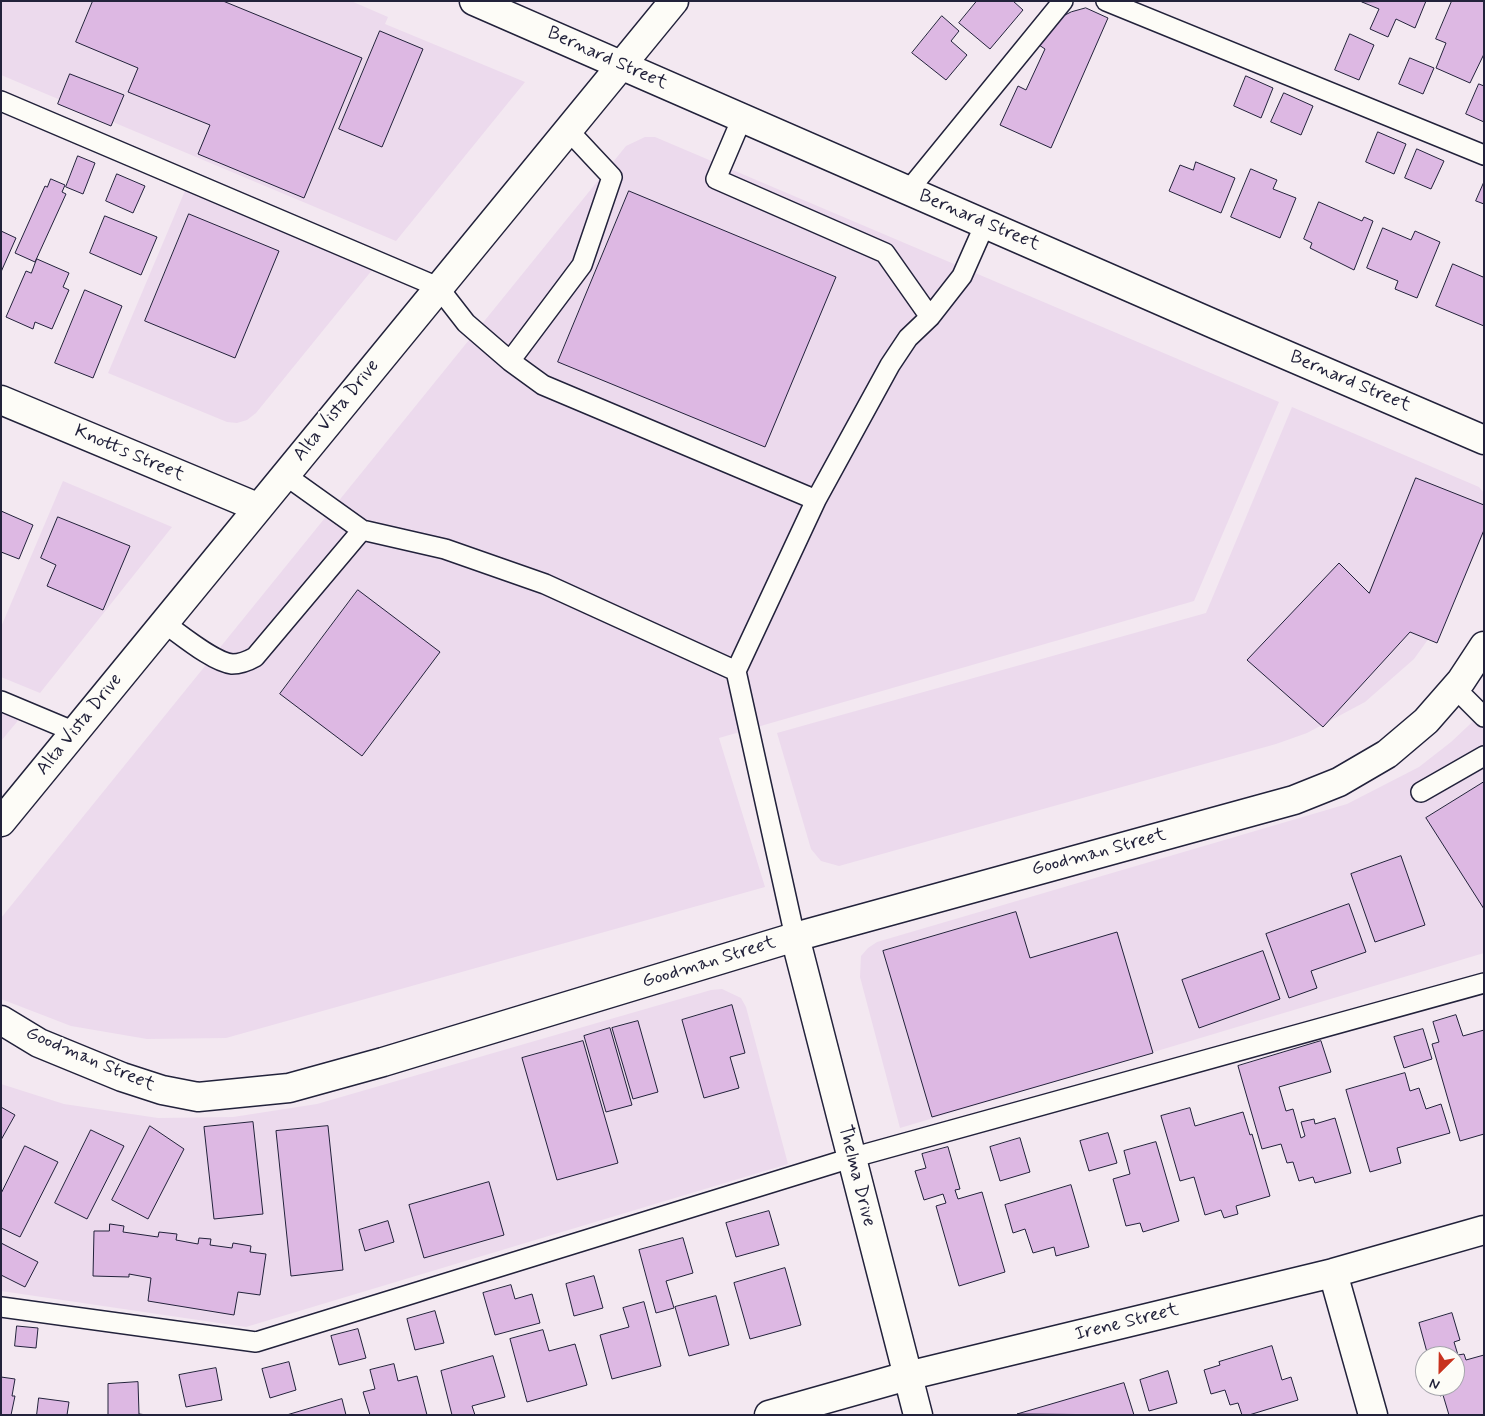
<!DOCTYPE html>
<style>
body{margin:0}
#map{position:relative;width:1485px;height:1416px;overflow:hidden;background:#f3e8f1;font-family:Mynerve,sans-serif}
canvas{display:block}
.frame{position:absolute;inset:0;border:2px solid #22223b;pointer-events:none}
.north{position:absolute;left:1415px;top:1346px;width:50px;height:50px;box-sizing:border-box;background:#fdfcf7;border:1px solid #a5a5ac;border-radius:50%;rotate:203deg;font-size:14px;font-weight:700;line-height:20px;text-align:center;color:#22223b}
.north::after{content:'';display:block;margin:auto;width:18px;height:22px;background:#c8321e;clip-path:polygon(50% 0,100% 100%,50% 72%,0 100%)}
</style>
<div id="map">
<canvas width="1485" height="1416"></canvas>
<div class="frame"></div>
<div class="north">N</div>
</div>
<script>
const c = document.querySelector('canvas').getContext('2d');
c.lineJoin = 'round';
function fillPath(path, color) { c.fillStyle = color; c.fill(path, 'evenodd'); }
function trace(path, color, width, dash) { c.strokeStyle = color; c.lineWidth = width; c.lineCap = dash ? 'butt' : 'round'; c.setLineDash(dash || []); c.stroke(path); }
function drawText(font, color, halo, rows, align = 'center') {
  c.font = font + ' Mynerve,sans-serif'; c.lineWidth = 4.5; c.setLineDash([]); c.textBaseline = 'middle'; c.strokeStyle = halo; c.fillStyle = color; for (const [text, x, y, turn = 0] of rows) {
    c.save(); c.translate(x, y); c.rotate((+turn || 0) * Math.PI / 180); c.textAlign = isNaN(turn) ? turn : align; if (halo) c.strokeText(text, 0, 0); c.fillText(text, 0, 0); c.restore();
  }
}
const built = new Path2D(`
 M1,1H351L388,17L385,24L525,82L396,241L1,75Z
 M645,137H655L1279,402L1194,601L719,738L765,887L226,1038L147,1039L71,1026L1,999V918L626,146Z
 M187,186L377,264L256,413L247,420L237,423L227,422L108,373Z
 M1292,407L1479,487L1484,493V533L1452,606L1414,659L1365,702L1307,733L1276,744L839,866L821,861L811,849L777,733L1206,613Z
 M63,481L172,527L40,693L1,677V627Z
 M1,709L21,717L1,741Z
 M1484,711V953L900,1128L860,977L861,956L868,948L877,942L1347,804L1419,767L1451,742Z
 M722,989L741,998L746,1007L788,1164L246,1327L1,1291V1084L64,1104L158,1118L233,1117L317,1104L711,990Z`);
const building = new Path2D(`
 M93,1H223L362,58L304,198L198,154L210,125L128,92L138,68L76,42Z
 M977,1H1013L1023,10L990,49L959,23Z
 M1426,1L1415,28L1396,19L1388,37L1370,29L1379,9L1362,2Z
 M1452,1H1484V54L1470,83L1436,68L1446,43L1436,39Z
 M1086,8L1108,18L1051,148L1000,125L1018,86L1026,90L1045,49L1039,45L1045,36L1063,16L1071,12Z
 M942,16L959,31L951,41L967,55L946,80L912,53Z
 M380,31L423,49L382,147L339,129Z
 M1350,34L1374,45L1359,80L1335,70Z
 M1410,58L1434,68L1423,94L1399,84Z
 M70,74L124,95L111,126L58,104Z
 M1246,76L1273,88L1261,118L1234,106Z
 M1479,84L1484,86V122L1466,114Z
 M1284,93L1313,106L1301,135L1271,122Z
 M1378,132L1406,144L1394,174L1366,162Z
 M1417,149L1444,161L1431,189L1405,178Z
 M78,156L95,163L83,194L66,187Z
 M1196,162L1235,178L1221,213L1169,191L1180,165L1193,170Z
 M1251,169L1277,180L1273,189L1296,198L1280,238L1231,217Z
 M117,174L145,186L133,213L106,201Z
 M51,179L65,185L62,192L66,194L35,262L15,253L45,186L47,187Z
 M1484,182V204L1476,201Z
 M629,191L836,277L765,447L558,362Z
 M1319,202L1362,221L1364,217L1373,221L1354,270L1310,248L1312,243L1304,239Z
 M189,214L279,251L235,358L145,321Z
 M105,216L157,237L141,275L90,253Z
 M1383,228L1411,240L1415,231L1440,242L1417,298L1395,289L1398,281L1367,268Z
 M1,231L16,238L1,272Z
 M37,259L69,273L63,287L69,290L52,329L35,322L33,329L6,317L26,271L31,273Z
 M1453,264L1483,277L1484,275V326L1436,306Z
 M85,290L122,306L93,378L55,363Z
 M1416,478L1484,505V530L1437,643L1410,632L1323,727L1247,660L1339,563L1369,593Z
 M1,511L33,525L19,559L1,552Z
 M58,517L130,546L103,610L47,586L56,565L41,558Z
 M358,590L440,652L362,756L280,694Z
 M1484,782V909L1426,818Z
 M1401,856L1425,925L1375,942L1351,874Z
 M1349,904L1366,952L1311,971L1317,988L1289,998L1266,934Z
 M1016,912L1030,958L1117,932L1153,1053L932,1117L883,951Z
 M1263,951L1280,999L1199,1028L1182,980Z
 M732,1005L745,1053L730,1057L739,1088L704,1098L682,1020Z
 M1456,1015L1463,1036L1484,1030V1134L1460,1141L1432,1044L1439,1042L1433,1022Z
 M638,1021L658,1092L633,1099L612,1028Z
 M610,1028L632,1105L606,1112L584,1036Z
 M1423,1029L1432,1059L1404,1068L1394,1037Z
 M583,1041L618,1163L557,1180L522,1058Z
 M1321,1041L1331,1072L1279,1087L1286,1111L1293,1109L1301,1138L1305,1136L1301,1122L1314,1119L1315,1124L1335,1118L1351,1173L1315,1183L1313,1177L1299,1181L1293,1162L1287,1163L1281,1144L1262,1149L1238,1066Z
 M1405,1073L1410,1091L1419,1088L1426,1109L1441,1104L1450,1133L1397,1148L1401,1163L1370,1172L1346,1090Z
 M1,1107L15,1115L1,1140Z
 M1190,1108L1195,1126L1243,1112L1250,1135L1252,1134L1270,1196L1236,1206L1238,1214L1224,1218L1221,1210L1205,1215L1194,1177L1180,1181L1161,1116Z
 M253,1122L263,1214L214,1219L204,1127Z
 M150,1126L184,1149L148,1219L112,1200Z
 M328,1126L343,1270L291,1276L276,1131Z
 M91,1130L124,1146L87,1219L55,1203Z
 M1108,1133L1117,1163L1089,1171L1080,1141Z
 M1020,1138L1030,1172L1000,1181L990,1147Z
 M1156,1142L1179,1221L1143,1232L1140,1223L1126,1226L1113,1179L1130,1174L1124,1151Z
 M25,1146L58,1162L20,1237L1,1228V1194Z
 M948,1147L960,1189L955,1190L958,1199L982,1192L1005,1272L959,1286L936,1206L946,1203L943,1194L924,1200L915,1171L926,1168L922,1154Z
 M489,1182L504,1235L424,1258L409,1205Z
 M1071,1185L1089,1247L1056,1256L1054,1247L1033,1253L1025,1229L1013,1233L1005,1205Z
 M769,1211L779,1245L736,1257L726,1223Z
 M388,1221L394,1242L365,1251L359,1230Z
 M110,1224L124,1226L123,1232L158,1237L159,1232L177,1234L176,1240L198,1244L199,1238L211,1239L210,1245L232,1248L233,1243L251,1246L250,1252L266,1254L260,1295L238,1292L234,1315L148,1301L151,1278L129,1274V1277L93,1276L94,1231H109Z
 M683,1238L693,1273L666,1281L674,1308L656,1313L639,1250Z
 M1,1243L38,1262L25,1287L1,1275Z
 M785,1268L801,1325L750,1339L734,1283Z
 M594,1276L603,1308L574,1316L566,1284Z
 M511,1285L515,1299L532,1294L540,1323L495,1335L483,1293Z
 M716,1296L729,1345L689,1356L675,1307Z
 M644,1302L661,1366L612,1379L600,1335L629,1327L623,1308Z
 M435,1311L444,1343L415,1350L407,1319Z
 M1452,1313L1460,1340L1454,1342L1458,1355L1464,1354L1466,1360L1484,1355V1415H1449L1443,1395L1440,1396L1437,1386H1455V1356H1428L1419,1323Z
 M17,1326L38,1328L36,1348L15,1346Z
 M358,1329L366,1358L339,1365L331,1336Z
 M543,1330L549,1351L575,1344L587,1385L527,1402L510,1339Z
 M1272,1346L1282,1380L1291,1377L1298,1400L1249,1415H1242L1238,1403L1230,1405L1225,1390L1211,1394L1204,1370L1220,1365L1219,1362Z
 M493,1356L505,1397L472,1406L475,1415H452L441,1371Z
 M289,1362L296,1390L270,1398L262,1369Z
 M394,1364L398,1381L417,1376L427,1415H370L363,1392L375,1389L370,1370Z
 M216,1368L222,1400L186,1407L179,1375Z
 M1168,1371L1177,1403L1149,1411L1140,1380Z
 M1,1377L15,1379L12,1396H15L11,1415H1Z
 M138,1382L139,1414L147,1415H108V1384Z
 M1124,1383L1134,1415L1017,1414L1099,1390Z
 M39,1398L69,1402L67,1415H37Z
 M342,1399L346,1415H287Z`);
const service = new Path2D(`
 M1106,1L1484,155
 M1,101L438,287L466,323L510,361L543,385L816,500L890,365L908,338L930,317L962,276L985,224
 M742,118L716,179L885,253L930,317
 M908,191L1063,1
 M510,361L582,265L612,177L568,130
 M285,475L362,530L445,549L545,584L736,671L816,500
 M164,623C180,634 213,662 232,664C241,664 248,661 255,657L362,530
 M736,671L795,937
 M1455,688L1484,717
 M1,701L75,732
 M1421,792L1484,756
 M1,1307L256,1342L851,1158L1484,983`);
const minor = new Path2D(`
 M1,400L257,507
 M795,937L918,1415
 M1,1020L39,1043L122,1077L162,1090L198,1097L289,1088L383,1062L795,937L1294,800L1339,782L1387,754L1426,721L1461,681L1484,646
 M1333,1273L1373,1415
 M769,1415L907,1376L1333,1273L1484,1230`);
const tertiary = new Path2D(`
 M474,1L1214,324L1484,440
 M1,822L674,1`);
const streetNames = [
 ["Bernard Street",607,59,24],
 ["Bernard Street",979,221,23],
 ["Bernard Street",1350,382,23],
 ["Alta Vista Drive",337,411,-51],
 ["Knotts Street",129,454,23],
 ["Alta Vista Drive",80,725,-51],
 ["Goodman Street",1099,853,-15],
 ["Goodman Street",709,963,-17],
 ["Goodman Street",90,1060,23],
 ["Thelma Drive",856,1176,76],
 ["Irene Street",1127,1323,-14]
];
fillPath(built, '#ecdaed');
fillPath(building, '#ddb8e3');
trace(building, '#22223b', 1);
trace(service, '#22223b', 22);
trace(minor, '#22223b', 31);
trace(tertiary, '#22223b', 31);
trace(service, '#fdfcf7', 19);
trace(minor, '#fdfcf7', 28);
trace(tertiary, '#fdfcf7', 28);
drawText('19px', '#22223b', '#fdfcf7', streetNames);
</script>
